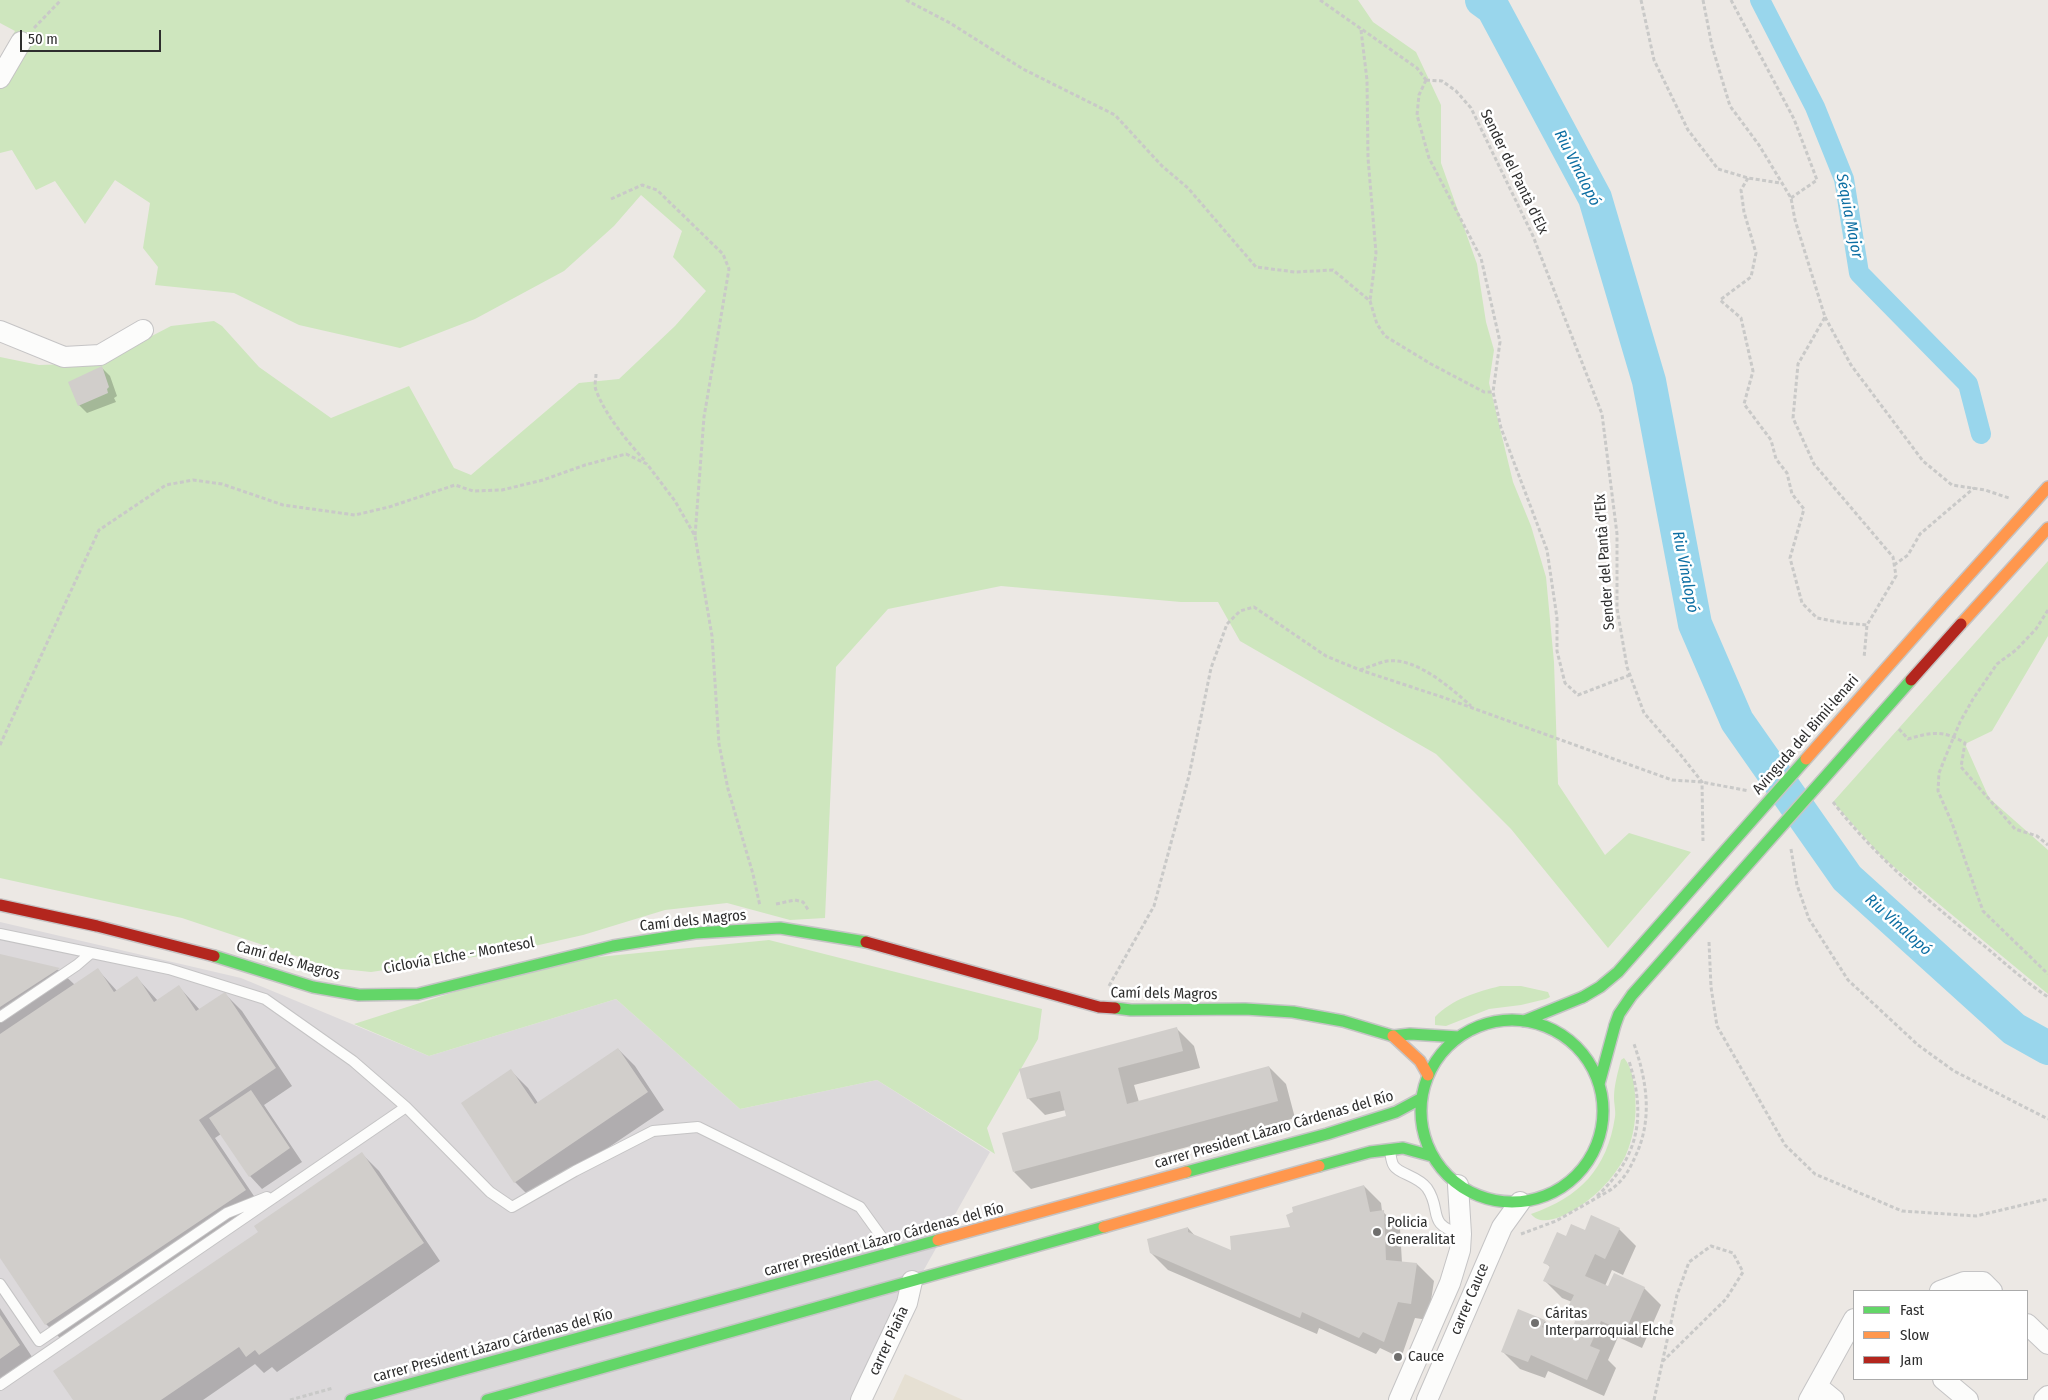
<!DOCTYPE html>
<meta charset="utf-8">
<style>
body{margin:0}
#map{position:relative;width:2048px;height:1400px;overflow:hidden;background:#ece8e4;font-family:"Fira Sans Condensed",sans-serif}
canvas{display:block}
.legend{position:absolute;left:1853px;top:1290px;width:175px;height:90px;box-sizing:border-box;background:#fff;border:1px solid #ababab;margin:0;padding:6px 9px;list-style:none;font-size:15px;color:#2e2e2e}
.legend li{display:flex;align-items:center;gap:10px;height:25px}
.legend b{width:25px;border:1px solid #ababab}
.scale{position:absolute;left:20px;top:30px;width:141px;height:22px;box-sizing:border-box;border:2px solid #2e2e2e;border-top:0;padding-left:6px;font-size:15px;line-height:18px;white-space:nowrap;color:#2e2e2e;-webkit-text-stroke:4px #fff;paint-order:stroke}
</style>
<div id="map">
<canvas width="2048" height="1400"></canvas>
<ul class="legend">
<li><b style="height:6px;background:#63d668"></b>Fast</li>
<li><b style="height:6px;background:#ff974d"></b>Slow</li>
<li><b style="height:6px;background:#b3261e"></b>Jam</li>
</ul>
<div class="scale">50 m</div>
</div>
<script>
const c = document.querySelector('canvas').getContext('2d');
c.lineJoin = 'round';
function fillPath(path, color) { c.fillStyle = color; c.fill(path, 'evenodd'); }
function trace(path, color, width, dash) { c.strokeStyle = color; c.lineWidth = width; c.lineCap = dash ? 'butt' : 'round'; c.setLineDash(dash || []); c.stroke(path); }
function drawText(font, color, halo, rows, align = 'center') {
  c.font = font + ' "Fira Sans Condensed",sans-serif'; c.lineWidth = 5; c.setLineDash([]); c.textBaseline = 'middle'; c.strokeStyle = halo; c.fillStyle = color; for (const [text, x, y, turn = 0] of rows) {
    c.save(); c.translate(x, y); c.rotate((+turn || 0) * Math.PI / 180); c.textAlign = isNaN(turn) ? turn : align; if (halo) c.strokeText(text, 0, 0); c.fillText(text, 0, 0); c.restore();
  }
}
const industrial = new Path2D(`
 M0,922L241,978L429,1056L616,999L740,1109L877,1080L990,1152L889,1332L855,1400H0Z`);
const education = new Path2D(`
 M905,1374L963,1400H893Z`);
const green = new Path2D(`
 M0,0H1358L1373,22L1416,52L1441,105V163L1477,264L1486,322L1494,350L1489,383L1513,482L1531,526L1546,577L1554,662L1558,784L1605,855L1629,833L1691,852L1608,948L1511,829L1436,754L1240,641L1218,602H1181L1001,586L888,609L836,667L825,918L790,920L727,903L665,910L583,935L508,952L371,972L332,968L182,918L0,878V357L39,365L100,363L171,326L214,321L222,326L259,367L331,418L409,386L454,468L471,475L579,383L619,379L675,326L706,291L673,257L682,231L641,195L614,226L564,271L475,319L400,348L299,325L234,293L155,285L158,267L143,248L150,203L115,180L85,224L55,181L36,190L12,150L0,153V58L15,31L0,23Z
 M2048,561V636L1992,731L1965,744L1989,798L2048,850V994L1882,857L1833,802Z
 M769,940L1042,1009L1038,1039L987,1128L995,1154L877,1080L740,1109L616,999L429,1056L354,1024L548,962Z
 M1500,986H1521L1548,992L1550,997L1546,999L1521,1005L1489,1009L1446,1026L1435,1025V1017C1452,999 1477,992 1500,986Z
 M1624,1058C1632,1067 1634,1082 1635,1094C1637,1116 1634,1137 1625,1157C1619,1168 1611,1179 1602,1188C1590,1201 1546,1234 1531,1214C1580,1197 1607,1169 1615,1117C1616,1111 1614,1104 1614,1098C1614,1085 1618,1072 1621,1060Z`);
const shadow = new Path2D(`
 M102,368L110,376L117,396L114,398L116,402L87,413L79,405Z
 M0,956L59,970L75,985L98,970L117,991L137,978L158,1001L179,987L200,1010L225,994L242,1011L292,1086L264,1105L302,1162L262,1189L250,1176L221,1134L215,1138L262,1208L63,1341L46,1324L0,1255Z
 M1177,1029L1194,1046L1200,1068L1134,1085L1139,1102L1269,1067L1286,1084L1295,1118L1031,1189L1014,1172L1068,1117L1066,1110L1045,1115L1028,1098Z
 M618,1049L635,1066L664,1110L532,1199L515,1182L511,1071L528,1088L538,1103Z
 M362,1154L379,1171L440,1261L277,1372L272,1367L264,1373L255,1364L203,1400H74L260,1233Z
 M1364,1186L1381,1203L1382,1211L1400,1228L1402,1263L1417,1264L1434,1281L1428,1320L1415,1318L1401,1358L1380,1348L1376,1354L1319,1328L1317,1334L1168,1270L1151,1253L1188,1228L1196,1237L1232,1252L1292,1229Z
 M1619,1229L1636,1246L1623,1275L1612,1270L1605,1286L1644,1288L1661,1305L1642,1348L1618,1337L1608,1360L1616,1368L1604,1396L1548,1371L1545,1378L1520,1369L1503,1352L1545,1321L1559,1336L1568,1339L1580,1314L1571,1305L1572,1302L1562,1298L1545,1281L1551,1268L1545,1262L1567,1238L1585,1231Z
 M0,1308L36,1363L0,1387Z`);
const canal = new Path2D(`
 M1760,0L1815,107L1844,179L1859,273L1968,384L1981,434`);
const river = new Path2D(`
 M1482,0L1493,8L1595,198L1649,381L1695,624L1737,721L1847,878L2014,1029L2048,1048`);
const building = new Path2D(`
 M102,366L109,387L107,389L108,393L78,406L68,382Z
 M0,954L60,968L0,1007Z
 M98,968L114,992L137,976L154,1002L179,985L196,1011L225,992L276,1068L199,1120L246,1190L45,1325L0,1258V1034Z
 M1177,1027L1183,1051L1118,1068L1127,1104L1269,1066L1278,1101L1013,1172L1002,1133L1066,1116L1060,1091L1027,1099L1019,1069Z
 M618,1048L648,1092L514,1183L461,1103L511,1069L535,1104Z
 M251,1090L290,1148L249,1177L209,1118Z
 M362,1152L424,1243L259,1355L255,1350L246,1357L239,1347L161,1400H73L53,1371L258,1232L254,1226Z
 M1364,1185L1370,1212L1384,1210L1386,1260L1417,1263L1411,1304L1398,1302L1384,1342L1363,1332L1359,1338L1302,1312L1300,1318L1150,1253L1147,1239L1188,1227V1232L1231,1250L1230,1236L1290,1227L1286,1215L1293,1212L1292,1207Z
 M1591,1215L1620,1228L1605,1259L1595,1254L1585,1276L1608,1286L1614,1273L1645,1287L1625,1332L1601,1321L1590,1346L1600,1350L1587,1380L1531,1355L1528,1362L1501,1352L1518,1309L1545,1320L1542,1327L1567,1338L1580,1311L1569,1305L1574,1295L1543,1281L1550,1266L1543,1263L1557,1232L1566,1236L1571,1224L1585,1230Z
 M0,1315L20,1345L0,1359Z`);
const path = new Path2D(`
 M906,0L950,23L1023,69L1115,115L1162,166L1188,188L1256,267L1295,272L1333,270L1370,301L1377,324L1385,336L1431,364L1484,392H1493
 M1320,0L1417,68L1426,80
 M1641,0L1654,60L1688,130L1718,169L1748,178L1780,183
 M1703,0L1712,46L1730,106L1759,145L1791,198L1795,220L1825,317L1798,364L1793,418L1814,464L1893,557L1896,576L1867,625L1864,658
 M1731,0L1794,119L1817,180L1791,198
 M34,28L61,0
 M1361,30L1367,80L1368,158L1376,253L1370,301
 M1426,80L1442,81L1456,91L1471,108L1533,236L1602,414L1617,534V608L1627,667L1644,713L1680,754L1702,782L1703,841
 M1426,80L1419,95L1417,115L1429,158L1481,258L1500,342L1493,392L1501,428L1547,550L1557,618V651L1565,683L1578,695L1630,675
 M1748,178L1741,190L1744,212L1756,253L1751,277L1720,300L1741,318L1753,371L1744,404L1771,440L1776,459L1787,473L1792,494L1804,509L1790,558L1802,603L1817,618L1844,623L1867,625
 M611,199L642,185L657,190L723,254L729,269L704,417L695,536
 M1825,317L1851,365L1923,461L1952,485L1985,490L2009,498
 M596,374C596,379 594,386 596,390C605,415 628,442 645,461
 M1894,565L1908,555L1920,534L1974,488
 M2048,610L2036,629L2016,650L1997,664L1973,699L1960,722L1947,753L1939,773L1938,791L1952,823L1983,911L2048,974
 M1360,670C1369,667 1378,663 1387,661C1416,657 1451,688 1471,706
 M1899,729L1908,739C1931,732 1944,730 1965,743L1961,767L2015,829L2037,836L2048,845
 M0,745L99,530L166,485L193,480L222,484L283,505L355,515L389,507L455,485L473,491L502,490L543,480L585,465L626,454L647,464L675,501L695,536L712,636L719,744L728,789L753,874L760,906
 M1833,802C1876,858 1933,905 1988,949C2007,965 2027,983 2048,997
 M1791,849L1797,885L1809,919L1848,980L1918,1045L1954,1071L2048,1119
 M776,904L795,900L803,902L809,911
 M1709,942L1711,987L1717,1026L1785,1145L1815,1174L1902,1211L1976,1216L2048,1199
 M1109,986L1154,906L1189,776L1211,668L1227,624L1240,611L1254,607L1326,656L1360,670L1442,697L1672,780L1702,782L1749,791
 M1597,1196C1640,1156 1646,1115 1629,1061
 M1521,1234L1556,1221L1607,1192C1621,1184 1629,1171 1635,1157C1653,1120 1647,1081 1634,1044
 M290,1400L333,1388
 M1654,1400L1677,1295L1689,1262L1711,1246L1733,1253L1743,1272L1726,1299L1663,1361`);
const lane = new Path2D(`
 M0,934L169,969L265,999L353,1061L406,1107L490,1192L512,1207L575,1171L653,1131L698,1127L860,1207L891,1250
 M0,1017L77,965L91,953
 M1390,1151C1391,1156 1391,1162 1394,1166C1399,1174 1418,1176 1427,1188C1443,1211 1425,1224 1461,1234
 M0,1284L39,1341L227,1213L267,1197
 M0,1385L406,1107`);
const street = new Path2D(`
 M0,78L21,42
 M0,331L64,357L100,355L143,330
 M1940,1291L1964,1282H1983L1992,1291
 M2027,1324L2048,1344
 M1943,1379L1968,1400
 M1817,1386L1834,1400
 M861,1400L907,1303L912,1281
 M1399,1400L1450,1283L1460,1250L1461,1234L1458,1185
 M1427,1400L1502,1227L1520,1202
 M1809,1400L1854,1319
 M2044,1400L2048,1396`);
const fast = new Path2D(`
 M214,956L313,987L359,995L418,994L613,946L695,933L780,928L866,942
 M1115,1008L1131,1010L1245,1009L1293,1012L1343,1021L1393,1036L1410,1034L1459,1037
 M1421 1111a91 91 0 1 1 182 0a91 91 0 1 1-182 0Z
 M1524,1021L1583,997
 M1599,1084L1615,1025
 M1319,1166L1370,1152L1403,1148L1432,1156
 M1186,1172L1327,1134L1396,1112L1422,1098
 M351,1400L938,1240
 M487,1400L1104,1227`);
const slow = new Path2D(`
 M1941,606L2048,487
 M1961,624L2048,528
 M1393,1036L1420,1061L1428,1075
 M1104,1227L1319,1166
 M938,1240L1186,1172`);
const jam = new Path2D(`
 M0,905L97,926L214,956
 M866,942L1099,1007L1115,1008`);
const fastBridge = new Path2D(`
 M1583,997L1600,987L1618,972L1806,759
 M1615,1025L1619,1014L1632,995L1911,680`);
const slowBridge = new Path2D(`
 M1806,759L1941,606`);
const jamBridge = new Path2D(`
 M1911,680L1961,624`);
const markers = [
 [1377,1232,5,"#706f6e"],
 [1535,1323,5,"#706f6e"],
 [1398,1357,5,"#706f6e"]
];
const streetNames = [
 ["Sender del Pantà d'Elx",1514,172,64],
 ["Sender del Pantà d'Elx",1605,562,-94],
 ["Avinguda del Bimil·lenari",1806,735,-49],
 ["Camí dels Magros",693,921,-6],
 ["Ciclovía Elche - Montesol",459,956,-10],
 ["Camí dels Magros",288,961,16],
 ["Camí dels Magros",1164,994,1],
 ["carrer President Lázaro Cárdenas del Río",1274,1130,-16],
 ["carrer President Lázaro Cárdenas del Río",884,1240,-15],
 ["carrer Cauce",1470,1299,-67],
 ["carrer Piaña",889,1341,-65],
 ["carrer President Lázaro Cárdenas del Río",493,1346,-15]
];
const poiNames = [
 ["Policia",1387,1223],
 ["Generalitat",1387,1240],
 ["Cáritas",1545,1314],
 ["Interparroquial Elche",1545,1331],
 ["Cauce",1408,1357]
];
const waterNames = [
 ["Riu Vinalopó",1577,168,63],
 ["Séquia Major",1849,216,79],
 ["Riu Vinalopó",1685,572,79],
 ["Riu Vinalopó",1898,925,42]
];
fillPath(industrial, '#dcd9db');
fillPath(education, '#e6e0d3');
fillPath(green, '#cee6be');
fillPath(shadow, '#0003');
trace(canal, '#99d6ec', 20);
trace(river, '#99d6ec', 34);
fillPath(building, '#d1cecb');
trace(lane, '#c5c4c5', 12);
trace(street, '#c5c4c5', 22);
trace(fast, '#c5c4c5', 14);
trace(slow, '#c5c4c5', 14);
trace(jam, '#c5c4c5', 14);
trace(path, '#c9c9c8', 3, [4, 2.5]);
trace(lane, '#fcfcfb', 10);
trace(street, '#fcfcfb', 20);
trace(fast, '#63d668', 11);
trace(slow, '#ff974d', 11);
trace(jam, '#b3261e', 11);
trace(fastBridge, '#c6c5c4', 14, []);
trace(slowBridge, '#c6c5c4', 14, []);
trace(jamBridge, '#c6c5c4', 14, []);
trace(fastBridge, '#63d668', 11);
trace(slowBridge, '#ff974d', 11);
trace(jamBridge, '#b3261e', 11);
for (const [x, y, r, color] of markers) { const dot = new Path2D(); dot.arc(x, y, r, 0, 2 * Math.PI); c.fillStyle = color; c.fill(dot); trace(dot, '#fff', 2); }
drawText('15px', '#2e2e2e', '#fff', streetNames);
drawText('15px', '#2e2e2e', '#fff', poiNames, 'left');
drawText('italic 16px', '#0d6fa3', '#fff', waterNames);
</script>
